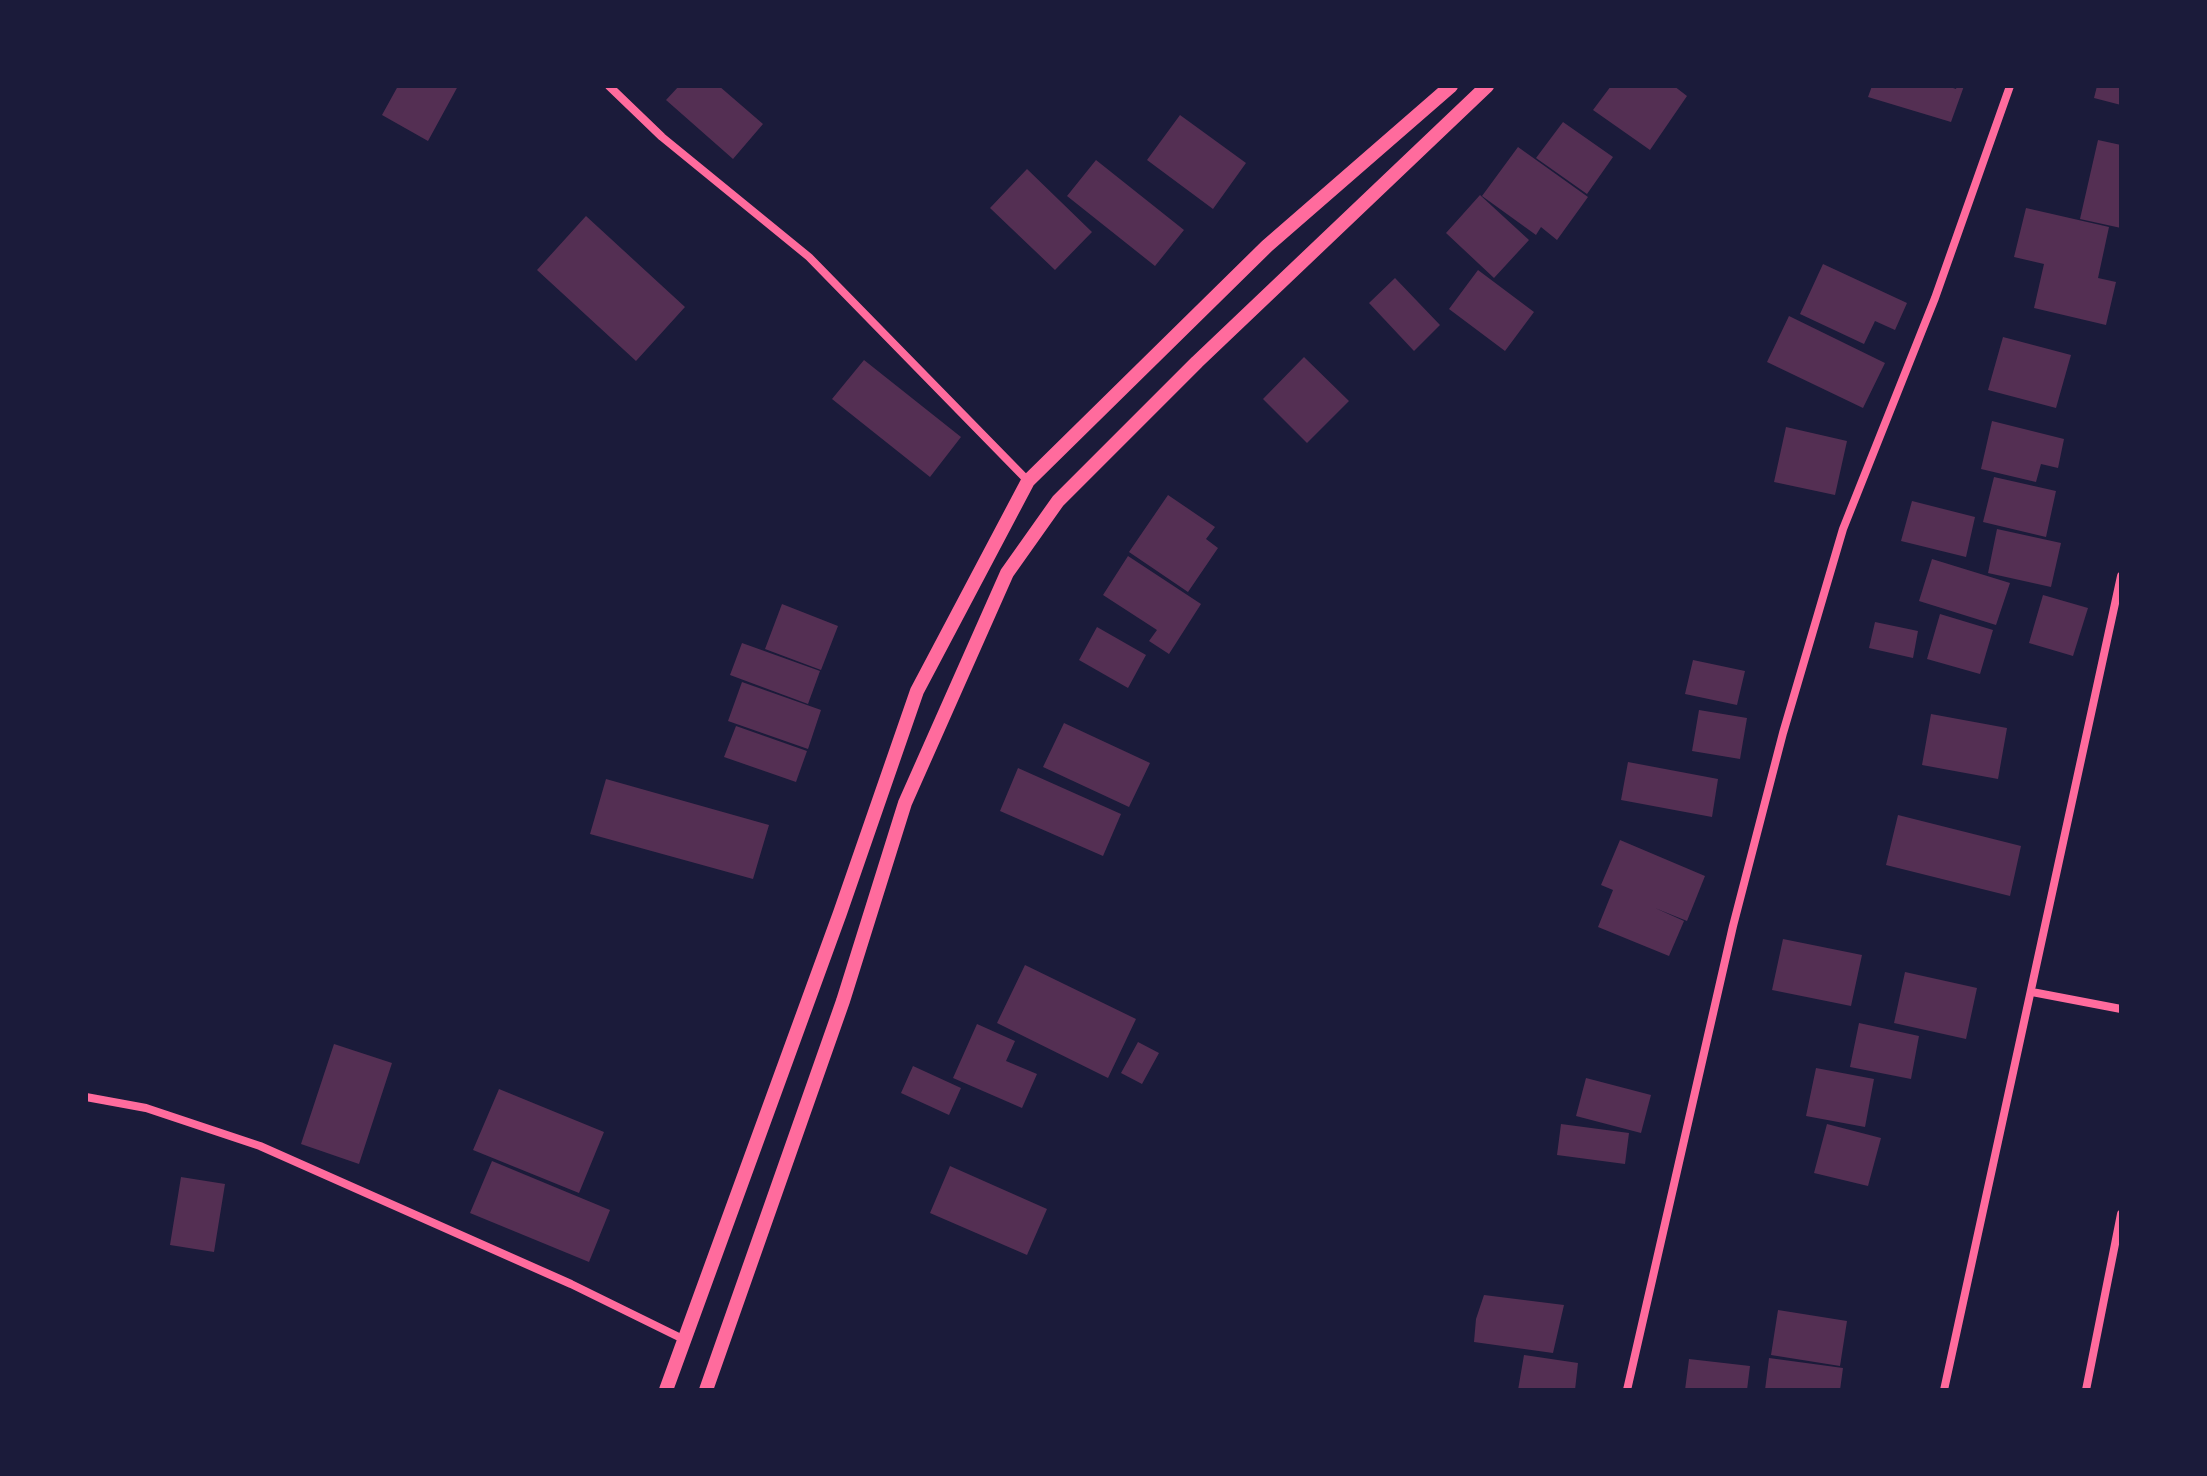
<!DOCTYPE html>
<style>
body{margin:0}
#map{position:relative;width:2207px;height:1476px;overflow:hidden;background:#1b1b3a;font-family:"Archivo Narrow",sans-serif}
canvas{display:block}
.frame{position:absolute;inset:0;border:88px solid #1b1b3a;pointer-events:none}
</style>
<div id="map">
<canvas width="2207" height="1476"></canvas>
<div class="frame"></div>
</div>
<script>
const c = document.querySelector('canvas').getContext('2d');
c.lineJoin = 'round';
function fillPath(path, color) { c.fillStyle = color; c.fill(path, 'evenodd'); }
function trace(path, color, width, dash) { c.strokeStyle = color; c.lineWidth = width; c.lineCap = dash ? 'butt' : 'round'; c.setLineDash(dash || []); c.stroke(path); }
const building = new Path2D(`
 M398,86H458L428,141L382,115Z
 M679,86H719L763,124L733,159L666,100Z
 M1611,86H1674L1687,96L1650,150L1593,110Z
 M1872,86H1947L1956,89L1957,86H1964L1951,122L1868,97Z
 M2097,86H2121V105L2094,98Z
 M1180,115L1246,163L1213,209L1147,160Z
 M1563,122L1613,157L1587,194L1536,158Z
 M2098,140L2121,145V228L2080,219Z
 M1518,147L1588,197L1557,240L1541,227L1536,235L1482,196Z
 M1096,160L1184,230L1155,266L1067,196Z
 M1027,169L1092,232L1055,270L990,208Z
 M1480,195L1529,240L1494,278L1446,233Z
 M2026,208L2109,227L2098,278L2116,282L2106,325L2034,308L2044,264L2014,257Z
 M586,216L685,307L636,361L537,270Z
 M1823,264L1907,303L1895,330L1875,321L1864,344L1800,314Z
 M1478,270L1534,312L1505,351L1449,309Z
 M1395,278L1440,325L1414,351L1369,303Z
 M1789,316L1885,363L1863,408L1767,362Z
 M2003,337L2071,355L2056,408L1988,390Z
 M1304,357L1349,401L1307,443L1263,399Z
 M864,360L961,437L930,477L832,399Z
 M1992,421L2064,439L2058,468L2041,464L2036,482L1981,469Z
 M1786,427L1847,441L1835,495L1774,482Z
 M1994,477L2056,491L2046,537L1983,522Z
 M1168,495L1215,527L1206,539L1218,548L1188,592L1129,552Z
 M1912,501L1975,517L1966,557L1901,541Z
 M1997,529L2061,543L2051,587L1988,573Z
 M1128,556L1201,604L1169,654L1149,641L1157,630L1103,595Z
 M1932,559L2010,583L1996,625L1919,601Z
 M2043,595L2088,608L2073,656L2029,643Z
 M782,604L838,626L821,670L765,649Z
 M1940,614L1993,630L1980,674L1927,659Z
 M1875,622L1918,631L1913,658L1869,648Z
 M1097,627L1146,655L1128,688L1079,660Z
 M742,643L820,671L808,704L730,675Z
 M1693,660L1745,671L1737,705L1685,694Z
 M742,682L821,710L808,749L728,721Z
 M1699,710L1747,718L1740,759L1692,751Z
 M1931,714L2007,728L1998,779L1922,765Z
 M1064,723L1150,763L1129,807L1043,767Z
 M736,726L807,751L796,782L724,757Z
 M1628,762L1718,779L1712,817L1621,800Z
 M1018,768L1121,814L1103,856L1000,811Z
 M606,779L769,825L753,879L590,834Z
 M1898,815L2021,846L2010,896L1886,865Z
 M1620,840L1705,876L1687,921L1655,908L1684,921L1669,956L1598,927L1613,890L1601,885Z
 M1783,939L1862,955L1851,1006L1772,990Z
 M1025,965L1136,1019L1108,1078L997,1023Z
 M1905,972L1977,988L1966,1039L1894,1023Z
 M1859,1023L1919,1036L1911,1079L1850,1067Z
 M977,1024L1015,1041L1006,1061L1037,1074L1022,1108L953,1078Z
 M1138,1042L1159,1053L1142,1084L1121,1073Z
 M334,1044L392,1063L359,1164L301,1144Z
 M913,1066L961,1088L949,1115L901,1093Z
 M1816,1068L1874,1079L1865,1127L1806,1116Z
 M1586,1078L1651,1095L1641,1133L1576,1116Z
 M499,1089L604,1132L579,1193L473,1150Z
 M1561,1124L1629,1133L1625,1164L1557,1155Z
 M1827,1124L1881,1138L1868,1186L1814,1173Z
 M492,1161L610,1210L589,1262L470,1213Z
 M950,1166L1047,1209L1027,1255L930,1213Z
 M181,1177L225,1184L214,1252L170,1245Z
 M1484,1295L1564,1305L1553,1353L1474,1342L1476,1319Z
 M1778,1310L1847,1321L1840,1366L1771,1355Z
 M1524,1355L1578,1363L1575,1390H1518Z
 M1769,1358L1843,1368L1840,1390H1765Z
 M1689,1359L1750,1366L1747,1390H1685Z`);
const minor = new Path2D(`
 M609,86L662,137L809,257L1028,481
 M2032,992L2121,1009
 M86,1097L146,1108L260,1146L571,1284L685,1340
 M1627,1390L1733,926L1783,733L1843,529L1935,298L2010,86
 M1944,1390L2121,576
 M2086,1390L2121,1214`);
const tertiary = new Path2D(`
 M666,1390L840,913L917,691L1028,481L1267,246L1451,86
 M706,1390L843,1001L905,803L1007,573L1058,501L1197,362L1487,86`);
fillPath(building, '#542f53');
trace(minor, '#ff6b9d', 8);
trace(tertiary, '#ff6b9d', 14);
</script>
